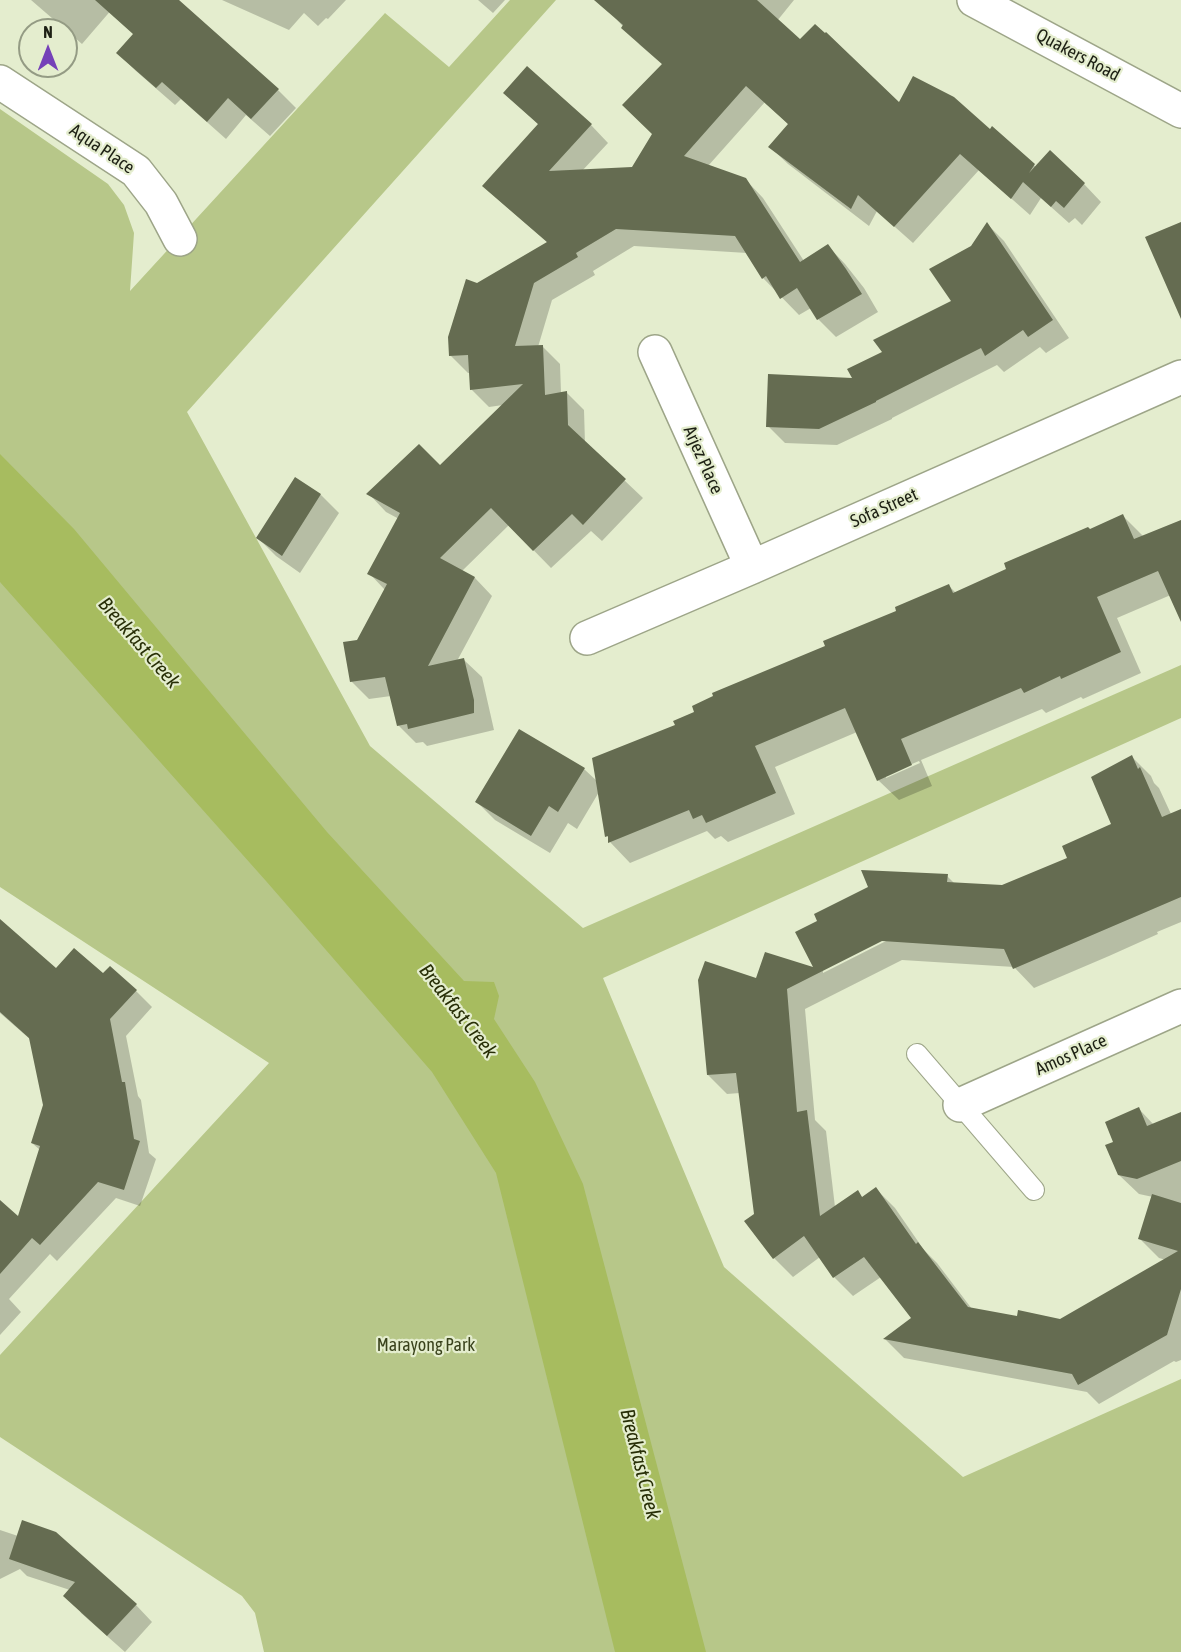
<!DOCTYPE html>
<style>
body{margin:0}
#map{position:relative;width:1181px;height:1652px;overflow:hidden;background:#e4edce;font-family:"Asap Condensed",sans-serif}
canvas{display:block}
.north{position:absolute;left:18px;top:18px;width:60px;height:60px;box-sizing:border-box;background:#e4edce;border:2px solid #949b84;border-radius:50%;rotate:0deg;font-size:16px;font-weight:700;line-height:24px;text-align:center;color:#1d2014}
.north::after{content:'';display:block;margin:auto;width:21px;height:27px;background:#7541b8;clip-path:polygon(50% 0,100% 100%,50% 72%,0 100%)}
</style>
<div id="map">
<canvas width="1181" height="1652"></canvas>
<div class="north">N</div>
</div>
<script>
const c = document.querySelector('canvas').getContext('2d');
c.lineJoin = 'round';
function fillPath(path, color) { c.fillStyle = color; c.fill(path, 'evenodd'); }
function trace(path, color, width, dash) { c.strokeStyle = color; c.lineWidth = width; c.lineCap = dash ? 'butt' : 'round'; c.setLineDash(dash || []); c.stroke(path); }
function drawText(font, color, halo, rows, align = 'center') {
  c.font = font + ' "Asap Condensed",sans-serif'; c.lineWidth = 4.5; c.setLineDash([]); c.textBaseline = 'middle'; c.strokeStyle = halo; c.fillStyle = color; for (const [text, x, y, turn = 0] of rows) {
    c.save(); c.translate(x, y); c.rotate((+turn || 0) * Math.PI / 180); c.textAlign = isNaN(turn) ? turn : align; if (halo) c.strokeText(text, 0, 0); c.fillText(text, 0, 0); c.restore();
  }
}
const green = new Path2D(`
 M510,0H556L187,412L370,746L583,928L1181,665V718L603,978L724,1267L963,1477L1181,1379V1652H264L255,1613L242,1596L0,1437V1355L269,1063L0,887V109L108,184L124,205L134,233L130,291L385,13L449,67Z`);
const water = new Path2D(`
 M0,454L74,529L327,832L464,981L494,982L499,996L494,1019L535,1082L583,1184L706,1652H615L496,1173L432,1072L266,881L0,582Z`);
const shadow = new Path2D(`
 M31,0H118L119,1L82,44Z
 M222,0H346L328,19L326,18L318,26L304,13L289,30Z
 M478,0H505L493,13Z
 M615,0H794L777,21L800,42L899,105L990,131L992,128L1036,167L1084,184L1101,202L1082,225L1075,218L1069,223L1041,198L1030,215L979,170L913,243L877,211L869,226L788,164L770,147L789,125L765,102L708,166L745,179L763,198L804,261L828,246L845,264L864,288L878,312L836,337L818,319L811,308L799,315L763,278L747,253L634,246L593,271L595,275L552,300L538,347H543L560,364L561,393L566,392L584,410L585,443L643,498L602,541L591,531L551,568L509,525L462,571L475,578L492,596L457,661L464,660L482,677L494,730L427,746L423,742L416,743L398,725L391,696L369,699L351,681L358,642L385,590L369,573L399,519L386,512L369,494L440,467L503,405L489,407L471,389V373H468L450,355L477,284L548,243L502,203L484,186L539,125L505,93L591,125L608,143L582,171L633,169L653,134L663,65L640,45L607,9Z
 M118,53L278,90L296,108L270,136L246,115L226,139L181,99L175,105L136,71Z
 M987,224L1004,241L1069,338L1046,353L1040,347L1004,372L997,365L892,418V419L837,445L785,443L768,426L855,379L884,352L954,302L972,248Z
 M296,479L321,495L339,513L300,573L276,556L258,538Z
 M1123,516L1144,537L1181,522V602L1173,594L1117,618L1141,673L1083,699L1081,697L1046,713L1042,709L921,760L932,786L899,800L878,780L857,732L775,767L795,814L728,842L721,836L715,839L707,831L630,863L610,842L609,838L607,836L599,792L577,829L568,823L550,853L495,820L477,802L584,769L598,782L677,725L827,646L949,586L956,593ZM919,761L920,763L886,778V775Z
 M1132,757L1151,776L1154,783L1159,788L1171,814L1181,810V922L1157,932L1158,934L1109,956L1034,988L1014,967L902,960L805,1009L815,1120L826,1131L835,1207L857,1192L863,1198L876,1189L895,1208L924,1250L937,1263L972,1309L1018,1318L1060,1320L1166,1260L1159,1258L1140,1239L1153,1197L1139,1194L1119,1175L1115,1143L1139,1109L1154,1125L1181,1113V1360L1176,1362L1174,1361L1099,1404L1087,1392L904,1358L885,1339L913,1318L881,1277L853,1296L834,1277L820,1257L793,1277L774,1258L755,1215L740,1093L727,1094L708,1075L757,980L816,970L947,876L955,884L1003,886L1069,859L1113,825ZM888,936L890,939L823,973V969Z
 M0,921L56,970L103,975L136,991L152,1007L126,1036L138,1096L141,1100L149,1153L156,1159L140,1206L116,1198L57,1261L50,1254L9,1299L21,1312L0,1335V1206L18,1219L40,1150L32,1143L45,1105L31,1040L0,1013Z
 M0,1530L18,1536L136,1605L152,1622L125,1652L81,1613L70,1590L27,1576L20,1569L0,1579Z`);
const building = new Path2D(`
 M95,0H179L279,89L251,119L228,98L207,122L162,82L156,88L116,53L133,34Z
 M594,0H757L800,39L815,24L825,33L826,32L899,102L913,76L954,97L990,129L992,126L1035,164L1029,173L1050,150L1085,183L1064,208L1056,201L1051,207L1023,182L1011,199L960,154L894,227L858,195L851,209L768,147L788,124L746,86L684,156L746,178L800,262L828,244L846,269L862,294L817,320L797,288L780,299L766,276L762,279L735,236L616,229L576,253L578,257L534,283L515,346L543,345L545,395L567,391L568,425L626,479L583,525L572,514L533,551L491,508L440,558L475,577L428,666L464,658L474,700V713L408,729L407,724L397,726L385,677L350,682L343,642L357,640L387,584L367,574L400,513L366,494L419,444L440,465L523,384L470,390L468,355L449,356L448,337L466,279L477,283L547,242L482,186L538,124L503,93L527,66L592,124L549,171L632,167L652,134L622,105L662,64L621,28L623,25Z
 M987,222L1053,320L1028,337L1023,330L985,356L981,348L876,401V402L819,429L766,427L768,374L852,378L847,369L882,352L873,340L951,301L929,269L971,246Z
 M1181,222V319L1145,237Z
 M295,477L321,494L282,556L256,538Z
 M1123,514L1134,539L1181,520V622L1158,571L1097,597L1121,652L1061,679L1060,676L1024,693L1021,688L901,739L912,765L877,781L845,708L755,746L776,793L706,823L702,815L693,819L689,810L608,843V836L605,837L592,758L675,725L673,721L694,712L692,706L713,696L712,693L825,646L823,641L896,611L895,607L949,584L953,593L1006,569L1004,563L1088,527L1090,529Z
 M519,729L585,768L558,812L549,806L531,836L475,802Z
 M1132,755L1138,769L1140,767L1162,817L1181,809V897L1013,969L1004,949L882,941L787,989L797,1112L807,1110L820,1216L858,1190L862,1197L876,1187L916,1244L918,1242L968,1307L1017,1316L1018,1310L1060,1319L1178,1251L1138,1239L1152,1194L1181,1203V1289L1167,1335L1078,1385L1072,1374L883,1339L911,1318L864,1257L833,1278L804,1236L773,1259L744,1221L754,1214L736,1073L707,1075L698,980L705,961L756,978L765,952L813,967L795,932L817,921L814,914L868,887L861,870L948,874L947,882L1002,885L1067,858L1062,846L1111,824L1091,777Z
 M0,919L56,968L74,948L103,973L110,966L137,990L110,1019L122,1082H125L134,1139L140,1141L124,1190L98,1182L40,1245L32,1238L0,1274V1200L18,1216L40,1146L31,1143L43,1105L29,1038L0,1012Z
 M1139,1107L1147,1126L1181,1112V1161L1137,1179L1118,1175L1105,1145L1113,1142L1105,1122Z
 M22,1520L56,1532L137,1604L107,1636L63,1596L75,1582L9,1559Z`);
const lane = new Path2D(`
 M917,1054L1034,1190`);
const street = new Path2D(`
 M0,82L136,171L161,203L180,239
 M655,352L752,567
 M587,638L752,567L1181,377
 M960,1105L1181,1006`);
const secondary = new Path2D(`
 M974,0L1181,111`);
const streetNames = [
 ["Quakers Road",1078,55,28],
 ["Aqua Place",102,149,34],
 ["Arjez Place",703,460,66],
 ["Sofa Street",884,508,-24],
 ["Amos Place",1071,1055,-24]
];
const parkNames = [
 ["Marayong Park",426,1345]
];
const waterNames = [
 ["Breakfast Creek",139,643,49],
 ["Breakfast Creek",458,1011,52],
 ["Breakfast Creek",640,1464,76]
];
fillPath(green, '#b7c789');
fillPath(water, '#a7bc5f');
fillPath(shadow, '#0003');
fillPath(building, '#656c51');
trace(lane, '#9da588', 22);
trace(street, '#9da588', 36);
trace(secondary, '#9da588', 36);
trace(lane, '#fff', 20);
trace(street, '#fff', 33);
trace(secondary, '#fff', 33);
drawText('18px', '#1d2014', '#e4edce', streetNames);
drawText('18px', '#39421b', '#e4edce', parkNames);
drawText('italic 20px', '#282f07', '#e4edce', waterNames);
</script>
